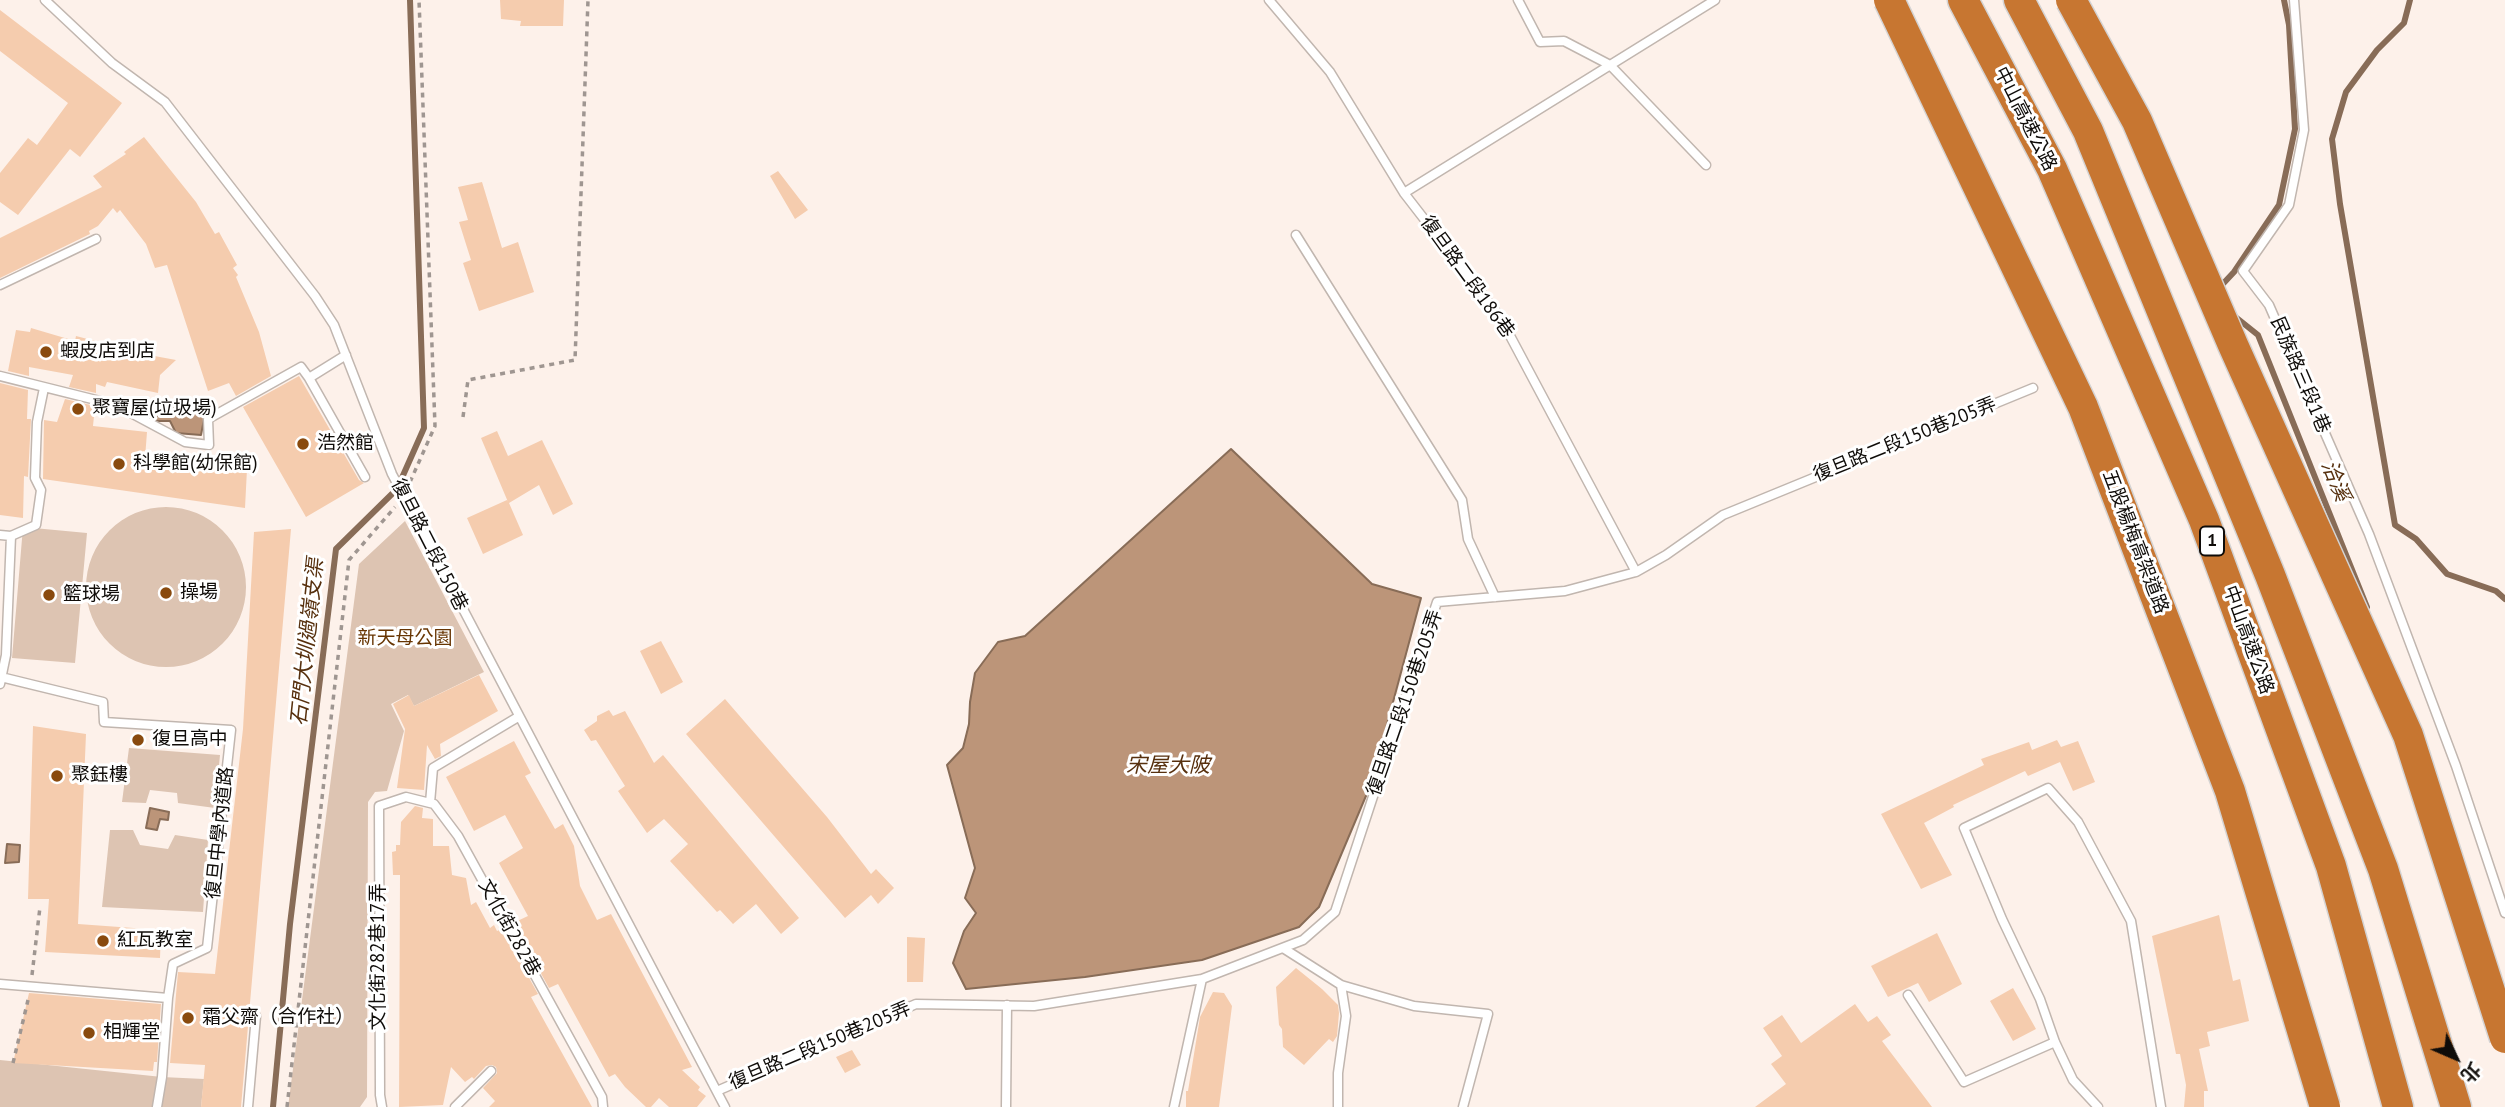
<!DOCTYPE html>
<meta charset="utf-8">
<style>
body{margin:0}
#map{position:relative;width:2505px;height:1107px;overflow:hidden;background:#fdf1ea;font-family:"PT Sans","Noto Sans TC",sans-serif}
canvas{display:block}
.north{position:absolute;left:2421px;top:1023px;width:70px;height:70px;-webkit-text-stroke:5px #fff;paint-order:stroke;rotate:134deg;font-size:19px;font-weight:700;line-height:28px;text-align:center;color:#0f0c09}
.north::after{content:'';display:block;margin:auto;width:24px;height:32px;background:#0f0c09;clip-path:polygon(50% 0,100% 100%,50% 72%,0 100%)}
</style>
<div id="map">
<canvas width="2505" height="1107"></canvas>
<div class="north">北</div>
</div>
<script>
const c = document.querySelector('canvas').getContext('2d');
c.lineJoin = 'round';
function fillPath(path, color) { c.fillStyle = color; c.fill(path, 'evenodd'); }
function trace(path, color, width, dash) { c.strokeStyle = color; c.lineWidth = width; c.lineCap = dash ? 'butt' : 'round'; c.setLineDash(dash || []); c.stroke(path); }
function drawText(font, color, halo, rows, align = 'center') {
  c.font = font + ' "PT Sans","Noto Sans TC",sans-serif'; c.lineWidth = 6; c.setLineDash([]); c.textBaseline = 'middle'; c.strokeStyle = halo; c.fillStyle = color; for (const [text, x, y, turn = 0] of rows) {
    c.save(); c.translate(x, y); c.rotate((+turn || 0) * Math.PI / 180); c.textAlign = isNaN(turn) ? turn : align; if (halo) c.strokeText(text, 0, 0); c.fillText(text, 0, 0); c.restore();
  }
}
const green = new Path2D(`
 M86 587a80 80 0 1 1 160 0a80 80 0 1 1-160 0Z
 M405,521L484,672L414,706L408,695L391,704L404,731L387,791L375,792L368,802L367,1097L360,1107H288L359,564Z
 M23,527L87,533L75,663L12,658Z
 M129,748L220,755L215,808L178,803L177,793L150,790L146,803L122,802Z
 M110,830H133L140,845L168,849L175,835L208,840L203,912L102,907Z
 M0,1060L162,1077L204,1079L201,1107H0Z`);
const water = new Path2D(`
 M160,405L205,414L201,435L176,433L170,421H155Z
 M1231,449L1372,584L1421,598L1371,784L1319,907L1299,927L1202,960L1085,977L966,989L953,963L964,931L976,913L965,898L975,868L947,765L963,748L969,724L970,702L975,673L998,642L1025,636Z
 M150,808L169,812L168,820L160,819L157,830L146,828Z
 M7,844L20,845L19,862L5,863Z`);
const stream = new Path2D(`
 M2410,0L2404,23L2377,50L2346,92L2332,139L2340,204L2395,525L2416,539L2447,574L2496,591L2505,599
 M2220,287L2234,272L2279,205L2295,129L2289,25L2284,0
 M2233,315L2258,335L2367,607
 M273,1107L290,924L336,549L397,489L424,428L410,0`);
const building = new Path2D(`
 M500,0H564L563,26H520L521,21L501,19Z
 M0,10L122,103L80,157L70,149L18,215L0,202V173L28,138L37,145L68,103L0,51Z
 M144,137L196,202L215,234L219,232L237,265L233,268L238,275L236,277L259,332L271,376L236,396L229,383L208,391L167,265L155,268L146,244L120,210L117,213L113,208L98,226L89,231L90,234L0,278V238L102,187L93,176L126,154L124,152Z
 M778,171L808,210L795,219L770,176Z
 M482,182L502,248L518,242L534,292L479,311L463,263L471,260L459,222L468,220L458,187Z
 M31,328L75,341L76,336L122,348L123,346L151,352L149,355L176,360L160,375L158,393L107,382L105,387L96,384V393L69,387L73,375L29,367V376L8,371L16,330L30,332Z
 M299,376L359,480L364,483L306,517L243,407Z
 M0,383L28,390L27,419H31L28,477L24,476L23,518L0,515Z
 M65,399L95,406L93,426L147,432L145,458L247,469L245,508L43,479L44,420L57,422Z
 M497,431L508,456L542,440L573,504L553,515L539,485L509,503L523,535L483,554L467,518L507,500L508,502L481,438Z
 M291,529L241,1107H201L205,1065L170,1063L178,972L215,974L243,729L254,532Z
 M661,641L683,682L661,694L640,651Z
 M479,675L498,711L440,744L441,756L435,759L427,745L424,790L397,788L405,729L393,704L409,695L414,706Z
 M725,699L827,817L871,874L876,869L894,888L878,904L871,895L845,918L686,734Z
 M609,710L613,716L625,711L654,763L663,755L799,918L781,934L756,904L733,924L720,910L717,912L670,861L688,844L664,819L647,833L618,791L625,786L596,740L591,741L584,730L597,721V716Z
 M33,726L86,734L78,924L161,930L160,958L45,952L49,899H28Z
 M2057,740L2061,747L2078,741L2095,782L2073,791L2060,762L2028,776L2025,771L1953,805L1954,807L1924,823L1952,875L1921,889L1881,814L1984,765L1981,759L2029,742L2032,750Z
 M514,741L531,773L525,776L555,829L563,824L574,846L580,886L597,920L611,914L692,1067L682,1070L700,1087L698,1090L706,1096L697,1107H669L659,1098L651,1107H646L625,1087L615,1074L609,1077L558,984L549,988L513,923L528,916L499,863L523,848L505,815L474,831L446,777Z
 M415,806L423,808L422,818L433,819V846H449L452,875L466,878L471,905L476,902L490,928L494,925L497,931L502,929L538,994L531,997L592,1107H489L495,1101L483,1088L497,1073L496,1067L492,1065L486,1066L474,1079L472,1077L465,1082L451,1067L443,1105L399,1107L400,875H393L392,852L396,851V845H400L401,822Z
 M2219,915L2233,981L2240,979L2249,1021L2207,1032L2210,1046L2199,1049L2208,1091H2204V1107H2184L2186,1085L2180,1054H2176L2152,936Z
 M1937,933L1962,984L1929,1002L1918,983L1888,997L1871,966Z
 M907,937L925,938L923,982H907Z
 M1296,968L1322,989L1338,1005L1339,1013L1337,1036L1333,1042L1329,1039L1304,1065L1283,1047L1282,1029L1279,1025L1276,987Z
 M2013,988L2036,1029L2013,1041L1990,1001Z
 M1213,992L1224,993L1232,1006L1219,1107H1186V1091H1188L1200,1017Z
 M29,993L161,1004L157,1062H154L153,1071L13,1063Z
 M1855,1004L1868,1022L1877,1016L1891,1035L1882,1041L1932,1107H1755L1786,1084L1771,1064L1782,1056L1763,1028L1782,1015L1801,1043Z
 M852,1050L861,1065L845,1073L836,1057Z`);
const path = new Path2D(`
 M463,417L468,380L575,360L588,0
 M410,482L435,426L419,0
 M32,975L40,907
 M13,1063L28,1000
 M287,1107L349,560L395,507`);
const lane = new Path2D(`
 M45,0L112,63L165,102L315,296L334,325L392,474L725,1107
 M1269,0L1330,72L1404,193L1500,317L1636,572
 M1518,0L1540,42L1564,41L1610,65L1706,165
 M2294,0L2304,130L2289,205L2243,271L2269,305L2369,534L2456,766L2505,913
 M1404,193L1715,0
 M1296,235L1462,500L1468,539L1495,597
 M0,285L96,239
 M346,355L309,378L365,477
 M0,376L116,405L185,442L209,445L208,419L301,367L309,378
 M0,535L11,536L36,525L41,490L35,478L37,422L44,388
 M0,684L6,655L11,536
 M430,803L433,768L518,717
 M1283,948L1341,985L1414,1006L1488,1014L1463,1107
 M0,984L168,998L173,964L207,948L231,730L104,722L103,702L1,677
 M1908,995L1964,1082L2055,1042
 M717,1091L916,1004L1034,1006L1202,979L1303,940L1335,912L1437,602L1565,591L1636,572L1666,555L1723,515L2033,388
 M157,1107L162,1077L168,998
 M248,1107L256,1016
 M382,1107L380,1095L379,806L406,797L434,804L458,836L602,1097L603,1107
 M455,1107L491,1071
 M1006,1107L1007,1005
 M1174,1107L1202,979
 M1338,1107V1073L1346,1016L1341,985
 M2098,1107L2073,1080L2055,1042L2040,999L2002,919L1964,828L2048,788L2078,822L2131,921L2161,1107`);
const highway = new Path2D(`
 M1963,0L2052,169L2204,520L2331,866L2398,1107
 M2019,0L2088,131L2270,575L2383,869L2456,1107`);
const highwayBridge = new Path2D(`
 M1889,0L2083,407L2230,791L2325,1107
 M2071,0L2137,121L2233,345L2408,735L2505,1038`);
const markers = [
 [46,352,7,"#894a0e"],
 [78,409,7,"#894a0e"],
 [303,444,7,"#894a0e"],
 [119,464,7,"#894a0e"],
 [166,593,7,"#894a0e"],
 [49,595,7,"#894a0e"],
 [138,740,7,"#894a0e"],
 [57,776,7,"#894a0e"],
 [103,941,7,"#894a0e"],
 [188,1018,7,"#894a0e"],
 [89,1033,7,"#894a0e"]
];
const shields = [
 [2212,541,24]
];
const shieldNames = [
 ["1",2212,541]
];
const streetNames = [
 ["中山高速公路",2025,119,63],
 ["復旦路二段186巷",1467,277,54],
 ["民族路三段1巷",2300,375,67],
 ["復旦路二段150巷205弄",1905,440,-22],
 ["五股楊梅高架道路",2135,542,69],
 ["復旦路二段150巷",429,545,63],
 ["中山高速公路",2248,640,70],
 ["復旦路二段150巷205弄",1405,703,-71],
 ["復旦中學內道路",220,833,-84],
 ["文化街282巷",509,928,61],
 ["文化街282巷17弄",379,957,-90],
 ["復旦路二段150巷205弄",820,1046,-23]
];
const poiNames = [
 ["蝦皮店到店",60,352],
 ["聚寶屋(垃圾場)",92,409],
 ["浩然館",317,444],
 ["科學館(幼保館)",133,464],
 ["操場",180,593],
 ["籃球場",63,595],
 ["復旦高中",152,740],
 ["聚鈺樓",71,776],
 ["紅瓦教室",117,941],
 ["霜父齋（合作社）",202,1018],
 ["相輝堂",103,1033]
];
const parkNames = [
 ["新天母公園",405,639]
];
const waterNames = [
 ["洽溪",2335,481,68],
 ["石門大圳過嶺支渠",308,642,-84],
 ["宋屋大陂",1168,766]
];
fillPath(green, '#ddc4b2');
fillPath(water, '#bc9579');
trace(water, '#886c57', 2);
trace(stream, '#886c57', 6);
fillPath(building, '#f5ccae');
trace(lane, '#c1b6af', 11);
trace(highway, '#d4d3d3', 33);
trace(path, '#9f9691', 3.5, [5, 5]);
trace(lane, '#fff', 8);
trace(highway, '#c77631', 30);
trace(highwayBridge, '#d4d3d3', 33, []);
trace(highwayBridge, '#c77631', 30);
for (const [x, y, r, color] of markers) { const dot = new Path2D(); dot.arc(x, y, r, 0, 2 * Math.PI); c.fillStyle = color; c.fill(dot); trace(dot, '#fff', 2.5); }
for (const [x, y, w] of shields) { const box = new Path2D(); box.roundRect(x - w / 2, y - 14.5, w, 29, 5); c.fillStyle = '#fff'; c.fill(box); trace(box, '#0f0c09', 2); }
drawText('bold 18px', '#0f0c09', null, shieldNames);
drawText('19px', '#0f0c09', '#fff', streetNames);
drawText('19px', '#0f0c09', '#fff', poiNames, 'left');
drawText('19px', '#673502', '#fff', parkNames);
drawText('italic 21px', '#57300e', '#fff', waterNames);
</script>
